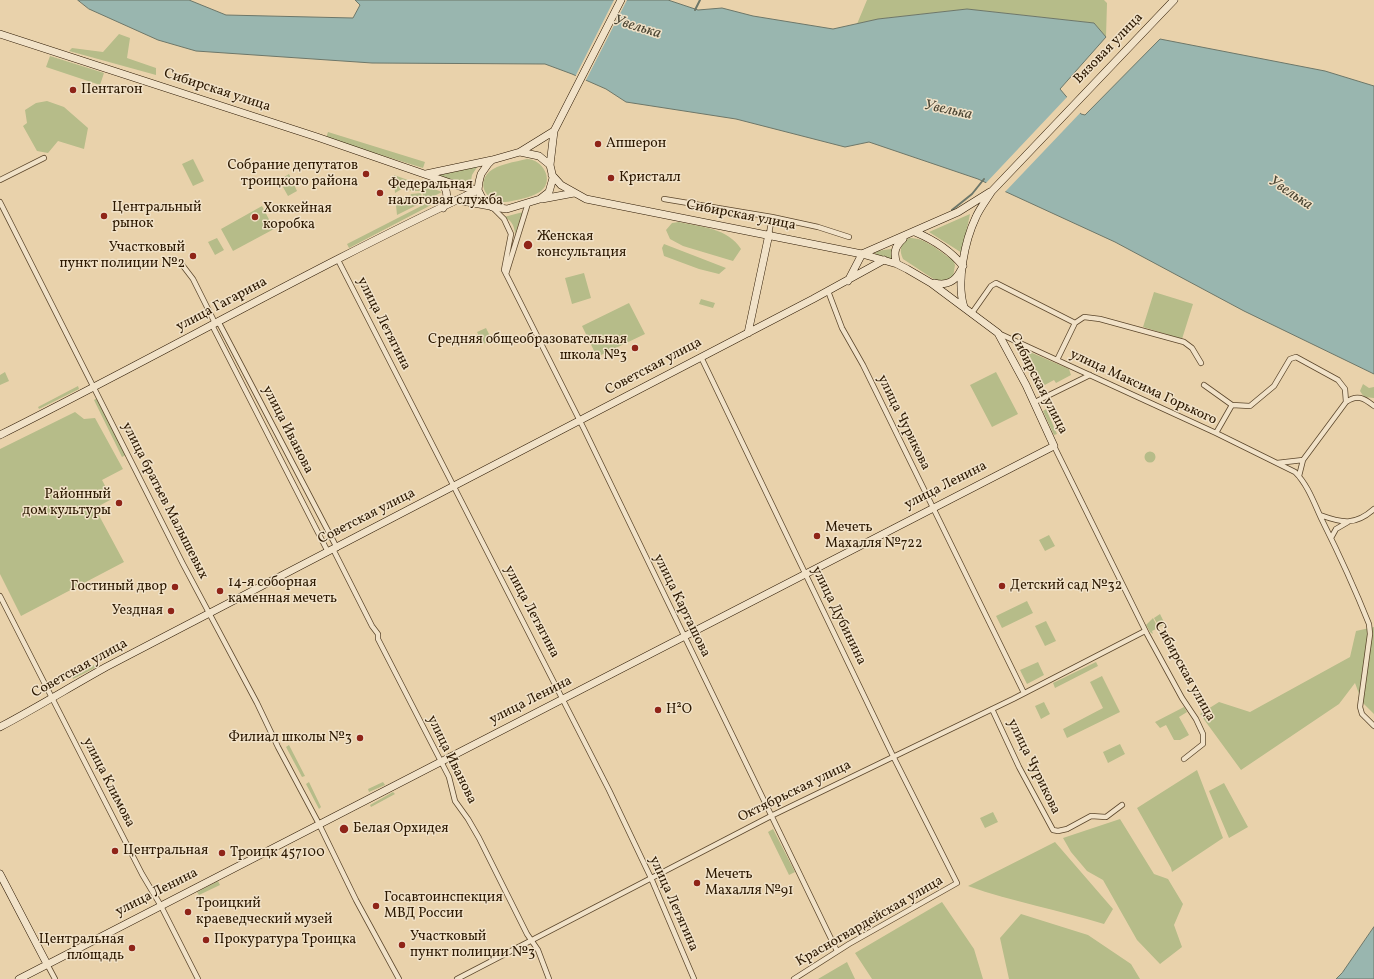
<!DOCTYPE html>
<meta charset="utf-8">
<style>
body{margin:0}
canvas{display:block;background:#e9d2ab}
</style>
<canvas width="1374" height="979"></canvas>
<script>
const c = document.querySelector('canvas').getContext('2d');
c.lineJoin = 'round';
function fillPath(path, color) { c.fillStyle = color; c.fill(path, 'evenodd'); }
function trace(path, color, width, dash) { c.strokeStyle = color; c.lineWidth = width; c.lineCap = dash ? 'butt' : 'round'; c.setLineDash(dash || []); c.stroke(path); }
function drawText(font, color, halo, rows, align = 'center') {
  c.font = font + ' Vollkorn,serif'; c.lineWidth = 3; c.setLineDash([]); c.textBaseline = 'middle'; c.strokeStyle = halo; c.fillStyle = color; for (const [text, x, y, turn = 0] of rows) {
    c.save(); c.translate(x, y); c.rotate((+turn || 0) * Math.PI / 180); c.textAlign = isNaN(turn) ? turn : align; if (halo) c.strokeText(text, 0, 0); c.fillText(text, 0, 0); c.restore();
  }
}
const green = new Path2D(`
 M867,0H1104L1107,3L1106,37L1094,23L967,9L878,19L857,24Z
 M119,34L130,38L127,58L156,68V75L69,51L72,48L103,52Z
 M50,56L104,73L100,85L46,67Z
 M47,101L64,107L88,128L84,149L58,141L48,153L37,151L23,126L27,123L25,110L36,103Z
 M328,132L425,162L423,168L326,138Z
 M193,159L204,181L193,186L182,164Z
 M527,159C542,159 555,180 541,191C533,197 521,199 512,201C491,207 474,187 489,172C498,164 515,162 527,159Z
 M479,164L472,175L470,187L435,176Z
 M289,174L297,191L288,196L279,180Z
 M394,175L419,184L420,191H411L405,187L395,193Z
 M421,184L442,192L424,201Z
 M421,193L423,202L397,215L395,195L405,199L409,198L411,194Z
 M433,200L435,203L349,248L347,244Z
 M262,206L274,229L233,251L221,229Z
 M523,212L515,234C514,225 512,221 504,217Z
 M970,214L962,253L929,232Z
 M679,222C701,227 728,228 741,249L733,261L683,246L670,239L666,230L672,223Z
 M217,238L224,250L215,255L208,242Z
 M909,238C925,237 940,252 953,260L955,265L953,277L948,281L938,282L903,259C899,250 900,244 909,238Z
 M664,244L726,268L719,274L699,269L664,256L662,248Z
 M891,249L893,251V259L891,260L875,254L877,251Z
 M584,273L591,298L572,304L565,278Z
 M1154,292L1193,304L1182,339L1143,327Z
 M701,299L715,303L713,308L699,304Z
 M629,303L645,334L597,357L582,326Z
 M486,328L492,340L483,344L477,332Z
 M1030,352L1069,369L1071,375L1056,383L1054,380L1041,387L1034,372L1030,373L1022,358L1025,353Z
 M5,372L9,381L0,385V375Z
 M996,372L1018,414L992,427L970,385Z
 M1363,384L1369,388L1374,387V398L1364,397L1360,391Z
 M78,386L79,389L39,409L38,407Z
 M97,398L126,455L122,457L94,400Z
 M1046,409L1057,434L1054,435L1043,411Z
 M75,412L84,419L95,418L123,469L102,480L112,499L95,508L124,562L21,616L0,574V449Z
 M1144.5 457a5.5 5.5 0 1 1 11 0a5.5 5.5 0 1 1-11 0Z
 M1049,535L1055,546L1045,551L1039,540Z
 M1027,601L1033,613L1002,628L996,616Z
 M1160,614L1165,624L1159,627L1154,618Z
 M1153,618L1158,628L1152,631L1153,634L1150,632L1146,625Z
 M1046,621L1056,641L1045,646L1035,626Z
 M1374,627V714L1362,702L1355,683L1339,704L1241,770L1200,714L1219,702L1250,712L1350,657L1356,631Z
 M1038,662L1044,675L1027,684L1020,670Z
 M1096,662L1098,666L1055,688L1053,683Z
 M96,664L97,667L73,679L72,676Z
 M1102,676L1120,712L1067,738L1063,729L1103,708L1090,682Z
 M1044,702L1050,714L1041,719L1035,706Z
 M1184,707L1187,712L1179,717L1189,735L1180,740H1174L1166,725L1160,728L1155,722Z
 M1120,744L1125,754L1108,763L1103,752Z
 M289,745L305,776L302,777L286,747Z
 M1197,770L1223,838L1172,872L1171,868L1137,808Z
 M309,782L321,807L319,809L306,784Z
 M383,782L385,785L369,792L368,789Z
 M1224,783L1248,827L1229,838L1209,791Z
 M393,792L395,794L371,807L370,805Z
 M993,812L998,822L985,828L980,818Z
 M1120,819L1154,874L1168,879L1183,904L1174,925L1182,947L1160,964L1137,940L1103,880L1087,871L1071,852L1063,838Z
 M773,829L795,872L789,875L768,832Z
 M1055,842L1113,909L1104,924C1059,910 1013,902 968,886Z
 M218,881L220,885L199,895L197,892Z
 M942,902L974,949L983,979H872L855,953Z
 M1021,914L1088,935L1131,964L1140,979H1009L1000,938Z
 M847,962L855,979H818Z`);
const water = new Path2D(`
 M78,0H189L226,15L353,18L360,5L355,0H668L698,10L722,8L753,16L833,29L878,19L967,9L1094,23L1106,37L1060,89L1081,114L1085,115L1160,39L1325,71L1374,86V374L1244,311L1115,242L978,179L869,142L845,147L736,119L626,102L606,89L572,74L545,64L372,63L196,51L158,40L89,9Z
 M1374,927V979H1336L1342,973Z`);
const pier = new Path2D(`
 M614,0H627L585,82L575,77Z
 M1068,96L1082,111L1004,193L985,184Z`);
const stream = new Path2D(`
 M695,10L700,0
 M953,211L952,210L972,194L984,179`);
const street = new Path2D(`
 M0,180L44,158
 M664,199L772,217L818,227L849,237
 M0,202L183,564L257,703L278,747L319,824L356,900L399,979
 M493,208L504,219L511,234L504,270L584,429L837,951
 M769,234L772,217
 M338,260L609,790L651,878L694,979
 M180,262L193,279L215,323
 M506,274L528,203
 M828,291L842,328L863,365L1024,693
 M972,313L991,286L996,283L1075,323L1084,317L1100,319L1184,342L1192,348L1201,363
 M218,321L337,548
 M212,325L328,552
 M998,333L1216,433L1295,472C1308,485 1314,503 1322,520C1339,554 1355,589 1369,624L1370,634L1360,707L1362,714L1374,726
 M701,357L893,756L957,883L849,944L794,979
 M1057,360L1075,323
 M1204,385L1232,405L1250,406L1274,386L1290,359L1296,357L1338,380L1345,389L1346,402C1357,394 1364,398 1374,406
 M1035,402L1090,375
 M1216,433L1232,405
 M1054,446L1147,634L1182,698L1196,719L1203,734V744L1184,759
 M1277,463L1303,460L1346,402
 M1299,476L1303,460
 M1320,515C1342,523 1355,526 1374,509
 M1331,538L1336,529L1348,522
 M333,549L372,626L378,634V639L449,777L455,801L468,819L479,838L527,934L538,950L549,979
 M0,596L142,874L161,906L198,979
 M992,709L1019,767L1053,830L1058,831L1067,829L1091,816L1106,817L1122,805
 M47,964L55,979
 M457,979L771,816L1013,699L1145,631`);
const secondary = new Path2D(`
 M0,34L317,137L459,186L478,190
 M554,131L520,152L492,160L488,164L481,174L479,182L478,190L483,200L492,207L507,209L540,199L549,192L553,178L550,165L554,131L621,0
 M520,152L539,156L550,165
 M426,174L492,160
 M438,180C448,188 449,197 443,208
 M542,199L574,193
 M457,200L490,206
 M915,232C934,240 950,250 963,266
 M897,264C893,253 895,246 903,239
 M848,281L862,254L958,212L990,192
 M934,283C947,286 955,282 961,270
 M964,307C956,282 965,240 976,217C980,208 987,199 992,191L1174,0
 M748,333L769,234
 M0,435C160,355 316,266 478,190
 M0,727C36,708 70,687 106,667L813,299L884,260
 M0,874L47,964
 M19,979L1054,446L1026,385L998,333L931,283L907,269L897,264L862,254L586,199L561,185L552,175`);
const markers = [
 [73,90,4,"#8f2418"],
 [598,144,4,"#8f2418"],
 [366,174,4,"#8f2418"],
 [611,178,4,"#8f2418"],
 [380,193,4,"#8f2418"],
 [104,216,4,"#8f2418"],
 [255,217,4,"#8f2418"],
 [528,245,5,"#8f2418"],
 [193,256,4,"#8f2418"],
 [635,348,4,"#8f2418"],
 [119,503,4,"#8f2418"],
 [817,536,4,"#8f2418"],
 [1002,586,4,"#8f2418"],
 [175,587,4,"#8f2418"],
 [220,591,4,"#8f2418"],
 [171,611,4,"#8f2418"],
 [658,710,4,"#8f2418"],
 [360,738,4,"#8f2418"],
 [344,829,5,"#8f2418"],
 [115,851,4,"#8f2418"],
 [222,853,4,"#8f2418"],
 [697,883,4,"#8f2418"],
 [376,906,4,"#8f2418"],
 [188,912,4,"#8f2418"],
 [206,940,4,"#8f2418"],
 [402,945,4,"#8f2418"],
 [132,948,4,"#8f2418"]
];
const streetNames = [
 ["Вязовая улица",1109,49,-46],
 ["Сибирская улица",217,91,18],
 ["Сибирская улица",741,216,11],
 ["улица Гагарина",222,305,-28],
 ["улица Летягина",383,324,63],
 ["Советская улица",654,367,-28],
 ["Сибирская улица",1038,384,63],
 ["улица Максима Горького",1143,388,25],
 ["улица Чурикова",903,423,64],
 ["улица Иванова",287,430,63],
 ["улица Ленина",946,486,-27],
 ["улица братьев Малышевых",164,501,63],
 ["Советская улица",367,517,-27],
 ["улица Карташова",681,606,64],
 ["улица Летягина",531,612,62],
 ["улица Дубинина",838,616,64],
 ["Советская улица",80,669,-29],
 ["Сибирская улица",1184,672,61],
 ["улица Ленина",531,701,-27],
 ["улица Иванова",451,760,64],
 ["улица Чурикова",1033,767,64],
 ["улица Климова",108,783,63],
 ["Октябрьская улица",795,792,-26],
 ["улица Ленина",157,893,-27],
 ["улица Летягина",673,904,66],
 ["Красногвардейская улица",870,922,-30]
];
const poiNames = [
 ["Пентагон",81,90],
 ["Апшерон",606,144],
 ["Собрание депутатов",358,166,"right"],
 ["троицкого района",358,182,"right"],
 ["Кристалл",619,178],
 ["Федеральная",388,185],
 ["налоговая служба",388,201],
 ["Центральный",112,208],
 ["рынок",112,224],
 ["Хоккейная",263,209],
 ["коробка",263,225],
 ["Женская",537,237],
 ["консультация",537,253],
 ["Участковый",185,248,"right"],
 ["пункт полиции №2",185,264,"right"],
 ["Средняя общеобразовательная",627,340,"right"],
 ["школа №3",627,356,"right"],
 ["Районный",111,495,"right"],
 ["дом культуры",111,511,"right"],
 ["Мечеть",825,528],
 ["Махалля №722",825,544],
 ["14-я соборная",228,583],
 ["каменная мечеть",228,599],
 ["Детский сад №32",1010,586],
 ["Гостиный двор",167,587,"right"],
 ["Уездная",163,611,"right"],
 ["H²O",666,710],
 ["Филиал школы №3",352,738,"right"],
 ["Белая Орхидея",353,829],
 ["Центральная",123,851],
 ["Троицк 457100",230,853],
 ["Мечеть",705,875],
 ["Махалля №91",705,891],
 ["Госавтоинспекция",384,898],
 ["МВД России",384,914],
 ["Троицкий",196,904],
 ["краеведческий музей",196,920],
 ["Участковый",410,937],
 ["пункт полиции №3",410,953],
 ["Центральная",124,940,"right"],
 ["площадь",124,956,"right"],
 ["Прокуратура Троицка",214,940]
];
const waterNames = [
 ["Увелька",637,28,17],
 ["Увелька",948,111,12],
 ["Увелька",1290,194,33]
];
fillPath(green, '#b6bc89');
fillPath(water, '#99b6af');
trace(water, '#6d7769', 1);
fillPath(pier, '#e9d2ab');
trace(stream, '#6d7769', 2);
trace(street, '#5b462b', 6);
trace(secondary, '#2c1800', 8);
trace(street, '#f1e2c8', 4.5);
trace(secondary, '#f1e2c8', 7);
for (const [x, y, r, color] of markers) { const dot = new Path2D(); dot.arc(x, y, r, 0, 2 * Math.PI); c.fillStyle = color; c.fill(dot); trace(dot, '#f1e2c8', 1.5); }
drawText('14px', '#2c1800', '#f1e2c8', streetNames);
drawText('14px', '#2c1800', '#f1e2c8', poiNames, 'left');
drawText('italic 15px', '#4d4735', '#f1e2c8', waterNames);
</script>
